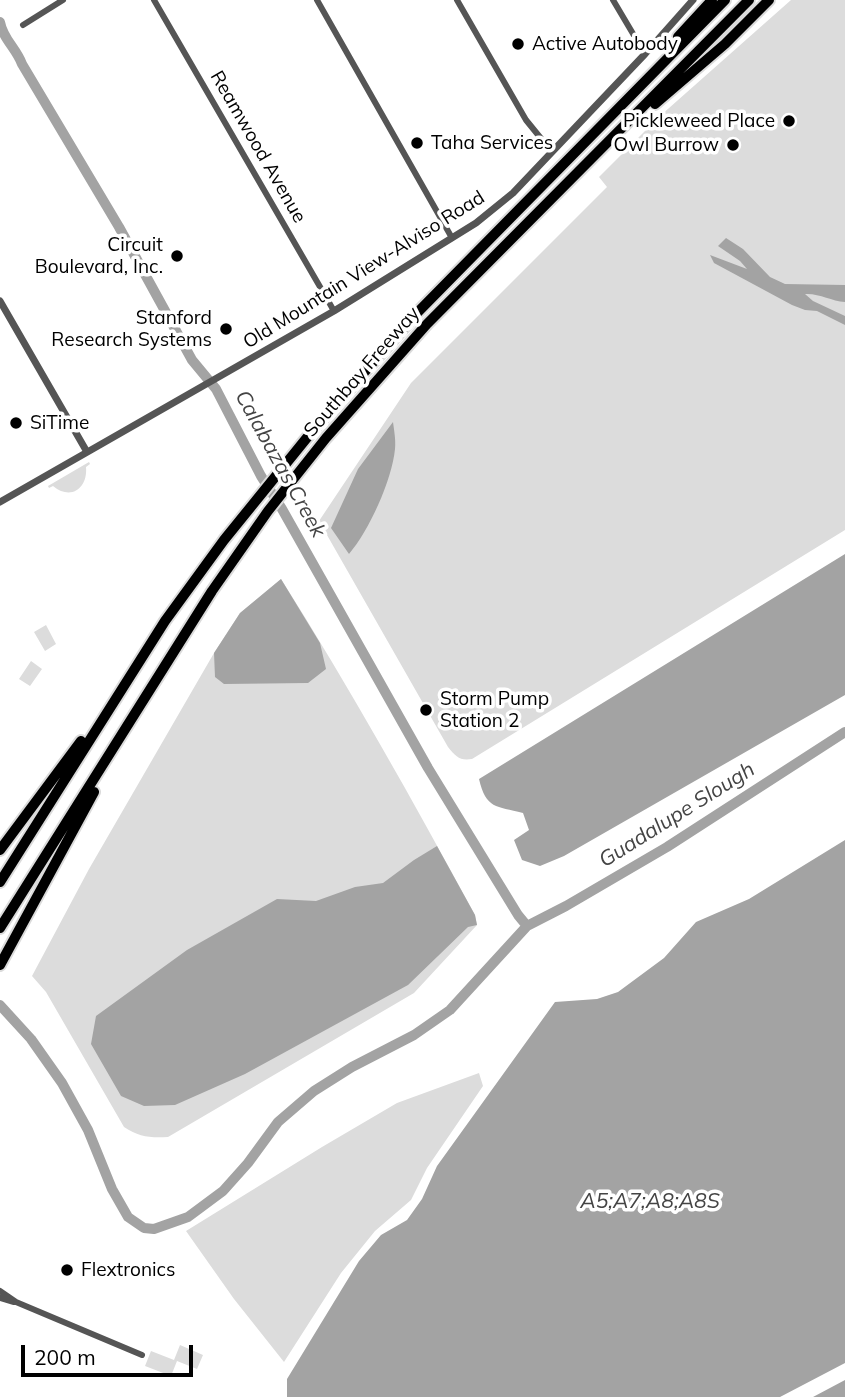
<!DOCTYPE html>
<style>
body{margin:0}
#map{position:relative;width:845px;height:1397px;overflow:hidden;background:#fff;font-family:Mulish,sans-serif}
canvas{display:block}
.scale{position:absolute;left:21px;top:1345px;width:172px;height:32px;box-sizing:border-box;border:4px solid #000;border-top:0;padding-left:9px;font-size:21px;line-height:24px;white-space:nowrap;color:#000;-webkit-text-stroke:5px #fff;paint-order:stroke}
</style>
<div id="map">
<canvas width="845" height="1397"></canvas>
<div class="scale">200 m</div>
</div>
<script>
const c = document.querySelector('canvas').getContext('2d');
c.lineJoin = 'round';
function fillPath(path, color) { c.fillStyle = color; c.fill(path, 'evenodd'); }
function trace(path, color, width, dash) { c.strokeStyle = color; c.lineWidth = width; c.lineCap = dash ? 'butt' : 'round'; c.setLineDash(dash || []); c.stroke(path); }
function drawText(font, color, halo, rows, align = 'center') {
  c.font = font + ' Mulish,sans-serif'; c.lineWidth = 7; c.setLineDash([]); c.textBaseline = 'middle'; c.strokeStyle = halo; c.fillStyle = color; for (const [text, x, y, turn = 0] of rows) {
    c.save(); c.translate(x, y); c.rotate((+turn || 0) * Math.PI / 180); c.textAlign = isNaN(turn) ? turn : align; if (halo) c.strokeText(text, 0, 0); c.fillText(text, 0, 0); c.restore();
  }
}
const green = new Path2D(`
 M791,0H845V530L472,759C460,761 456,757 448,747L319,521L411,383L607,187L599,177L660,116Z
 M89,462L90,464L86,467C88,488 71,501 53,486L49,488L48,486Z
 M281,579C350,688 413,801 475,915L477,925L414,993L168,1137C150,1138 139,1137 124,1127L46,992L32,976L89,869L214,653L240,613Z
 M46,625L56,644L45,651L34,632Z
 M31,661L42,669L30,686L19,679Z
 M479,1073L483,1086L427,1168L411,1200L375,1231L341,1273L284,1362L234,1299L186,1231L322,1147L397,1103Z
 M180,1345L203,1355L197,1369L177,1361L171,1376L145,1366L151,1351L174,1360Z`);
const water = new Path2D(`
 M726,238L743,249L770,277L785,284L845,285V302C831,301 819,293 805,294L813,301L845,316V325L817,311L805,310L792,305L714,263L710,255L747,269L740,261L718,246Z
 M393,422C394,430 396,440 395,449C392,480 369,531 349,554L331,528L358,469Z
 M845,554V695L564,856L540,866L522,860L514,840L529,830L523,813C496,806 486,809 479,779Z
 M281,579L320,643L326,669L308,683L224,684L215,677L214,653L240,613Z
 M845,840V1363L780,1397H287V1379L359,1261L381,1235L407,1220L422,1199L437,1166L555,1002L597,999L618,992L664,958L696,922L749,899Z
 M437,846L475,915L477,925L468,927L408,985L245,1074L175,1105L144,1106L121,1096L91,1044L96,1016L187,950L277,899L316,901L355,887L383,883L414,860Z
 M845,1380V1397H813Z`);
const river = new Path2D(`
 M0,22C3,39 16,48 22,64L119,227L192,360L216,389L261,476L282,509L428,768L518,915L527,926
 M0,1005L31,1039L62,1083L88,1130L112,1189L128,1217L144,1228L154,1229L188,1217L223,1191L248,1163L278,1122L314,1091L352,1067L414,1035L450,1010L527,926L566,906L667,847L845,732`);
const minor = new Path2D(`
 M154,0L334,311
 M317,0L452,238
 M457,0L526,120L552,152
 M613,0L645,54
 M23,25L63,0
 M0,1291L16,1302L142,1355
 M0,1298L14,1302`);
const tertiary = new Path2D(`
 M0,301L87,452
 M0,502L334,311L476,223L513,193L645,54L693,0`);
const motorway = new Path2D(`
 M678,37L712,0
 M655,104L725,44L769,0
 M0,850L81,741
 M0,882L165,621L224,540L314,429L415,315L725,0
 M0,928L212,591L268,511L326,438L427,324L749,0
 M0,965L94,792`);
const markers = [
 [518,44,7,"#000"],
 [789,121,7,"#000"],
 [417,143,7,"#000"],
 [733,145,7,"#000"],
 [177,256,7,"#000"],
 [226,329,7,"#000"],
 [16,423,7,"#000"],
 [426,710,7,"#000"],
 [67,1270,7,"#000"]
];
const poiNames = [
 ["Active Autobody",532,44],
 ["Pickleweed Place",775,121,"right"],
 ["Taha Services",431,143],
 ["Owl Burrow",719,145,"right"],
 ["Circuit",163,245,"right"],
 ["Boulevard, Inc.",163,267,"right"],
 ["Stanford",212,318,"right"],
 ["Research Systems",212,340,"right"],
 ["SiTime",30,423],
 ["Storm Pump",440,699],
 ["Station 2",440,721],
 ["Flextronics",81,1270]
];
const streetNames = [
 ["Reamwood Avenue",258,147,60],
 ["Old Mountain View-Alviso Road",364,270,-32],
 ["Southbay Freeway",362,372,-49]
];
const waterNames = [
 ["Calabazas Creek",280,464,61],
 ["Guadalupe Slough",677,815,-32],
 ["A5;A7;A8;A8S",650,1202]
];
fillPath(green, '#dcdcdc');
fillPath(water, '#a3a3a3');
trace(river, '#a3a3a3', 10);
trace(motorway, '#dbdbdb', 14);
trace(minor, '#555', 6);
trace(tertiary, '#555', 7);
trace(motorway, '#000', 10);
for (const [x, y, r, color] of markers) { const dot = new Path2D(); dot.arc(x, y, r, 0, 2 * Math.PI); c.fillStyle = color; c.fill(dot); trace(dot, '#fff', 2.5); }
drawText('19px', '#000', '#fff', poiNames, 'left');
drawText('19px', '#000', '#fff', streetNames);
drawText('italic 21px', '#444', '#fff', waterNames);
</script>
